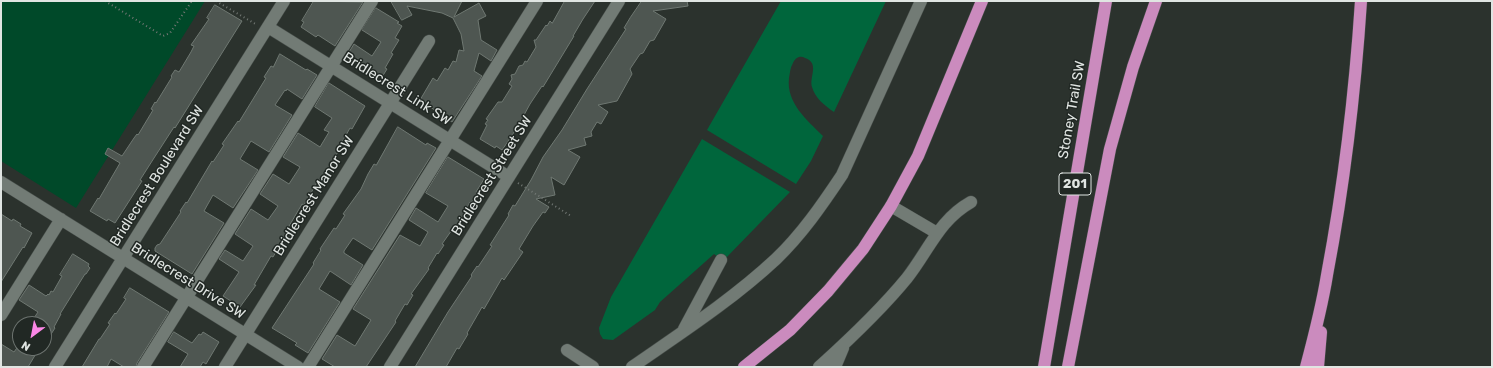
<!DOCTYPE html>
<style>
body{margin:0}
#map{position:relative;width:1493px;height:368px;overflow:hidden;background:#2b322d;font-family:Rubik,sans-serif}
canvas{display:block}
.frame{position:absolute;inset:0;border:2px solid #e0e5e2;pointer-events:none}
.north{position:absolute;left:12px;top:316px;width:40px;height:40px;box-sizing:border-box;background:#212824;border:1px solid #6d7470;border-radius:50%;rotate:212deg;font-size:11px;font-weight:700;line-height:16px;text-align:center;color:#e0e5e2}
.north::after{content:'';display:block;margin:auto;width:14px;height:18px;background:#fb87e6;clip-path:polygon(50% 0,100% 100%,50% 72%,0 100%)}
</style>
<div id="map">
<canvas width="1493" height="368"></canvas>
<div class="frame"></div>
<div class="north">N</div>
</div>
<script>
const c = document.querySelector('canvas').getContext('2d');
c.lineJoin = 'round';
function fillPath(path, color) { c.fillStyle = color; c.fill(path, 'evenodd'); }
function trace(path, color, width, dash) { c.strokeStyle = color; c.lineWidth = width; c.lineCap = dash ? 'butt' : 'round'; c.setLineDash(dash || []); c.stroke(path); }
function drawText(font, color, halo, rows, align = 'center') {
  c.font = font + ' Rubik,sans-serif'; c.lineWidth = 3; c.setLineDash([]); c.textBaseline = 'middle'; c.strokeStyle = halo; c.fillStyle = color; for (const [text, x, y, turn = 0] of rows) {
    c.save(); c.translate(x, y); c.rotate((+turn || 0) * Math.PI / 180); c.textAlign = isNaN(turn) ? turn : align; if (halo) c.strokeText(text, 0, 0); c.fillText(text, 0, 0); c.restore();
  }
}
const green = new Path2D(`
 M1,1H205L76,208L1,161Z`);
const water = new Path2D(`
 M781,1H886L834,112C825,106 815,98 812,87C809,77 820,63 805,58C800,55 795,58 793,63C790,68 790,73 789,78C786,103 807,120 823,136L811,161L796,184L707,130Z
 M702,139L790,192L723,261L714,254L660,302L655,310L613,340L603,339L600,334L599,328L611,297Z`);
const building = new Path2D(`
 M314,1L363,2L335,46L318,35L316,37L301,27L304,22L302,21Z
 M391,1H462L454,17L479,3L486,16L478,20L481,40L497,50L491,61L479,53L474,71L482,76L452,122L420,100L433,78L437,81L445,68L448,70L453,61L456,62L459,50L464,51L461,34L453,18L442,13L407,6L412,15L402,20Z
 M565,1H595L583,19L573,36H574L543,87L542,86L530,104L524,115H525L509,140L502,150L496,146L495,148L480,139L487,125L485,124L488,120L486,119L498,102H502L512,86L509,84L512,79L511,75L515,74L519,66L523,65L525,61L527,62L536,47L534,40H536L546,25L547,26L550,21L552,23Z
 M642,1H687L688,6L653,11L666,19L654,40L650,41L643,53L640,54L630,69L632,74L617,101L598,105L608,112L601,124L597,122L591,132L592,136L584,138L586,145L568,150L580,157L564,185L551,177L555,195L536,199L549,207L545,213L543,212L533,226L519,249L523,252L504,280L502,278L484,309L482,307L467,333L468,334L459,349L457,348L446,367H415L448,312L472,276L471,275L477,266L478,267L492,246L490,245L509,215L508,214L513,205L515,206L531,180L543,157L562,130L587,89L626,29L624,28L630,18Z
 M215,5L242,21L175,128L174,127L154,158L140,180L142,181L115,223L108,219L107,221L90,211L98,198L99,199L120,163L105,154L108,148L122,156L134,138L137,134L138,135L153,110L151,109L155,102L156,103L172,77L171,76L175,70L179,72L191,52L194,46L191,45L209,19L207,18Z
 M376,8L399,22L397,23L402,26L395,38L399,40L391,53L393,54L385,68L387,69L382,77L346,57L354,44L372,56L381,42L362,30Z
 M280,54L306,70L307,69L317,75L302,99L287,89L286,91L285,90L275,105L292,115L269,152L251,141L240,159L258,170L233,208L213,195L204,211L224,223L192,274L155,251V248L157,245L160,244L181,212L180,211L186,202L187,203L212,161L213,162L224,145L222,144L238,121L239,122L266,78L264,77L271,66L273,67Z
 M329,83L365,106L352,129L350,128L341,144L342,145L335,157L336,158L320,180L319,179L304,205L302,204L285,233L286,234L278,247H279L273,257L271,256L254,285H256L240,307L223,296L239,272L219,259L225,250L243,261L253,246L235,234L251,209L268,220L278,206L260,194L273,174L289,184L300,167L283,157L298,133L320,147L329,132L324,130L332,118L315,107Z
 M398,127L426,145L427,143L436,148L372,250L353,238L344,251V253L363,265L351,285L330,271L319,289L340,302L308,353L295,345L297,343L272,328L314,264L313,263L321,250L320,249L334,228L336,229L345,215L343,214L361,189L368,174L374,164L376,165Z
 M448,157L484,179L476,192L478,193L471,203L470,202L456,228L454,227L442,244L444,245L438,254L437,253L428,268L429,269L411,294L413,295L407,305L405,304L395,321L396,322L366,367H335L322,359L337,335L355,346L371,320L353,309L400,235L420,246L428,232L409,220L416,208L438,222L448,206L426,193Z
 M1,214L12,221L13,219L21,224L20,226L32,233L24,248L23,247L1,282Z
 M73,254L89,264L88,266L90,268L86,274H85L60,314H61L54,327L55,328L44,345V324H30L38,312L19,300L29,285L46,296L48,294L49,295L51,291L53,292L62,276L60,275Z
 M130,288L169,312L137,363L136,367H124L111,359L107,367H82L99,339H100L110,324L108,323L115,313L116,314L126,299L124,298Z
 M174,332L192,343L199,334L201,335L203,332L219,342L206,364L203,362L200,367H180L188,354L168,342Z
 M1,344L14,352L19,345L20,348H31L37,352L28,367H1Z`);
const path = new Path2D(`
 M105,1L163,36L170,33L192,1
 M216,1L257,25
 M518,183L571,216`);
const minor = new Path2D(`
 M268,27L509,177
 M1,182L298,367
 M891,206L937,233
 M1,315L61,219
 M684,329L721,260
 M567,350L593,367
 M55,367L284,1
 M143,367L372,1
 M225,367L429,41
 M308,367L537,1
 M390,367L619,1
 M632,367C681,333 732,300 776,259C802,234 822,205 842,175L921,1
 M819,367C850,339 880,311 907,278C929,250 939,220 971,202
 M835,367L843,348`);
const highway = new Path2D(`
 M744,367L790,330L828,291L863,249L891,206L918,156L982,1
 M1044,367L1106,1
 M1068,367L1110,149L1133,67L1156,1
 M1306,367C1314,337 1322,306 1327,275C1344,185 1355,93 1361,1
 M1318,367L1321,332`);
const shields = [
 [1075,184,32]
];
const shieldNames = [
 ["201",1075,184]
];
const streetNames = [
 ["Bridlecrest Link SW",397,89,32],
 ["Stoney Trail SW",1072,110,-80],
 ["Bridlecrest Boulevard SW",157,176,-58],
 ["Bridlecrest Street SW",492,176,-58],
 ["Bridlecrest Manor SW",314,196,-58],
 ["Bridlecrest Drive SW",188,281,32]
];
fillPath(green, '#004929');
fillPath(water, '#00663c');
fillPath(building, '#4e5651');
trace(building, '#6f7872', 1);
trace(minor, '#484f4b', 13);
trace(highway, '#484f4b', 13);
trace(path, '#727874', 2, [1, 3]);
trace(minor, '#727b75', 12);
trace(highway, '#cb8bbe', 12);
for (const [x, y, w] of shields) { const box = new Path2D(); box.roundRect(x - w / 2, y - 11, w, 22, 3); c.fillStyle = '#212824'; c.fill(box); trace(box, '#e0e5e2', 1); }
drawText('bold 13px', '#e0e5e2', null, shieldNames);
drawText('14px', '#e0e5e2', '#212824', streetNames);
</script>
